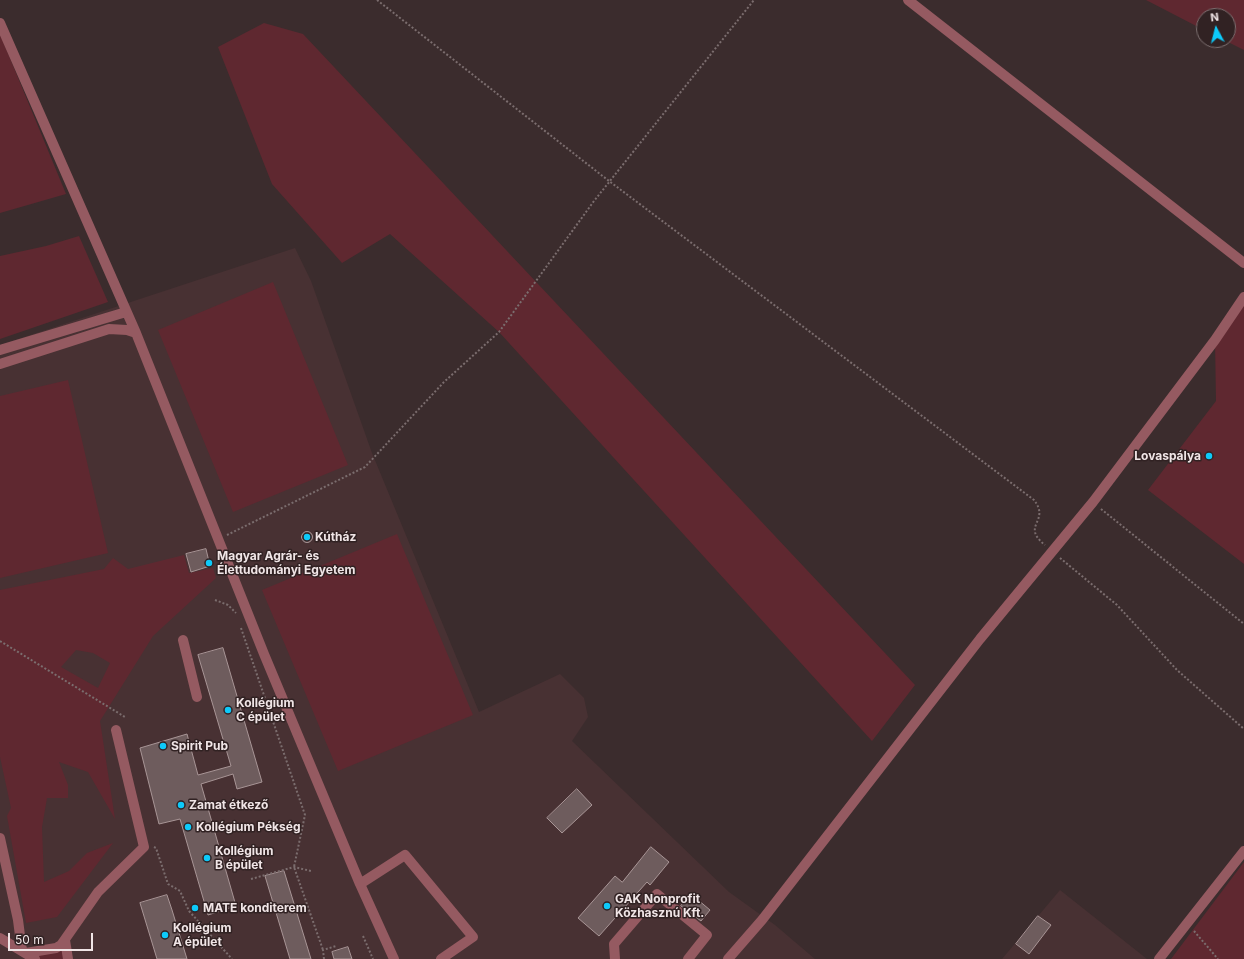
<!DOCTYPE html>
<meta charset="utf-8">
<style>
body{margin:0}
#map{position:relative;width:1244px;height:959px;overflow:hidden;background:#3b2c2d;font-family:Inter,sans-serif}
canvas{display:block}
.north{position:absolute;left:1196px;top:8px;width:40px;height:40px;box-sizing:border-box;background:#312223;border:1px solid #7d7071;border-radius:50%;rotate:353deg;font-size:11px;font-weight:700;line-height:16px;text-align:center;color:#f0e5e6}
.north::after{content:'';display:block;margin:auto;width:14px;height:18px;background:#0dcafa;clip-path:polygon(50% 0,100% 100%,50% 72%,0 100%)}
.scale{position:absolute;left:8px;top:933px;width:85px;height:18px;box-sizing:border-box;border:2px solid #f0e5e6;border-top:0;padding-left:5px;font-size:12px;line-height:14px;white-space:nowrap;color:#f0e5e6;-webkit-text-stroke:3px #312223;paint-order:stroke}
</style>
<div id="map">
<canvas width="1244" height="959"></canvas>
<div class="north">N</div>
<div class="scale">50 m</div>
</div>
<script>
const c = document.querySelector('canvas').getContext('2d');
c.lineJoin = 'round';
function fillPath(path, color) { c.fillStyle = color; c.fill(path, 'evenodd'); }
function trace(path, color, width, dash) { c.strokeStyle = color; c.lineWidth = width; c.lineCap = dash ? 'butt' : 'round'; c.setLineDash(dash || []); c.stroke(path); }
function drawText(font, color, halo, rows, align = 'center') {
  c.font = font + ' Inter,sans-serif'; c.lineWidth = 3; c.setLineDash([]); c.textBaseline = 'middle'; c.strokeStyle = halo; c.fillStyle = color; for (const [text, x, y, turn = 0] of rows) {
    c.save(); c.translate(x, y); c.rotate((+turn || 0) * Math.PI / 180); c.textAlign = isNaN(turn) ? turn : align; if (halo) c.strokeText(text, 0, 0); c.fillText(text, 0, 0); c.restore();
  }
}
const built = new Path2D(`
 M295,248L311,281L372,453L479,712L560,674L584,698L588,717L572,741L729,892L775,925L815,959H0V345Z
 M1060,890L1147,959H1002Z`);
const green = new Path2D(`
 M1146,0H1244V50L1224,40H1228V16H1204V30Z
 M264,23L303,34L915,685L872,741L499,332L390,234L342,263L272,184L218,47Z
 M0,34L66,194L0,213Z
 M79,236L108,302L0,339V256L46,246Z
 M273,282L348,465L233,512L158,330Z
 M1244,297V564L1148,490L1216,401L1215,340Z
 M68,380L108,553L0,578V396Z
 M397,534L473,715L338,771L262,590Z
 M184,555L189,573L213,568L216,578L153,636L100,721L115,819L88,772L59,762L68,785V798H47L42,827L44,882L69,871L87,853L113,843L57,917L26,923L7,816L11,808L0,757V590L104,569L113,558L128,569ZM76,650L93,653L110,663L98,688L61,667Z
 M1244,862V959H1171Z
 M61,945L68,959H35L26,953Z`);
const building = new Path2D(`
 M301.5 537a5.5 5.5 0 1 1 11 0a5.5 5.5 0 1 1-11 0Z
 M206,549L210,566L191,572L186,554Z
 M223,648L262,782L237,789L233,774L201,784L236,906L208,915L180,819L159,824L140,748L187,734L198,775L231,766L198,655Z
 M577,789L592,805L562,833L547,818Z
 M651,847L669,862L650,885L647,882L599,936L578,918L615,876L622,882Z
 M284,871L311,959H290L265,876Z
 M691,894L710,910L701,921L681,906Z
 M167,895L172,910L187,959H157L140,903Z
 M1038,916L1051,925L1029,954L1016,944Z
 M348,947L352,959H334L332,952Z`);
const path = new Path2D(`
 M377,0L609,181L1034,500C1051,522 1020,525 1045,545
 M1101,509L1244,624
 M227,535L365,467L444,382L499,332L594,201L754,0
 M1060,558L1117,605L1177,670L1244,729
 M215,600L228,605L236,613
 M241,628L305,815L294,867L323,950
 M0,641L125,717
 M154,847L156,848L168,884L180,891L189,911L232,959
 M251,879L294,867L311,871
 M1194,931L1218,959
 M363,936L373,959
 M324,959L323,950L336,946`);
const minor = new Path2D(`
 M908,0L1244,263
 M0,23L136,333L264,654L360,884L394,959
 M0,350L126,312
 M0,364L109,329L127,330L136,333
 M183,640L197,697
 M0,838L18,920L22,951
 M360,884L405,855L473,937L441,959
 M0,938L35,959
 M65,940L68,959
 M26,953L56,948L61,945L98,892L144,847L116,730
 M615,959L614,944L657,894L707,935L688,959
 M728,959L762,920L980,639L1093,502L1215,340L1244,297
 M1159,959L1244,851`);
const markers = [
 [1209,456,4,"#0dcafa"],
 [307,537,4,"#0dcafa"],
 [209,563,4,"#0dcafa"],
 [228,710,4,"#0dcafa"],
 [163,746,4,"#0dcafa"],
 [181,805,4,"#0dcafa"],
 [188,827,4,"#0dcafa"],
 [207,858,4,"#0dcafa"],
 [607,906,4,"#0dcafa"],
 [195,908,4,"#0dcafa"],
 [165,935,4,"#0dcafa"]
];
const poiNames = [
 ["Lovaspálya",1201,456,"right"],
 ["Kútház",315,537],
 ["Magyar Agrár- és",217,556],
 ["Élettudományi Egyetem",217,570],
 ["Kollégium",236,703],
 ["C épület",236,717],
 ["Spirit Pub",171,746],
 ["Zamat étkező",189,805],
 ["Kollégium Pékség",196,827],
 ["Kollégium",215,851],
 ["B épület",215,865],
 ["GAK Nonprofit",615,899],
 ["Közhasznú Kft.",615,913],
 ["MATE konditerem",203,908],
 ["Kollégium",173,928],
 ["A épület",173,942]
];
fillPath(built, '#483133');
fillPath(green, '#5f2830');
fillPath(building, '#6e5c5d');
trace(building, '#a89596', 1);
trace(path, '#7b6d6e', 2, [2, 2]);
trace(minor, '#955a61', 10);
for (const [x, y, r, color] of markers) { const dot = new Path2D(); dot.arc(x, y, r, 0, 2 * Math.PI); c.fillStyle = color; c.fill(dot); trace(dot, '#312223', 1.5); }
drawText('bold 12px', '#f0e5e6', '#312223', poiNames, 'left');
</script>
